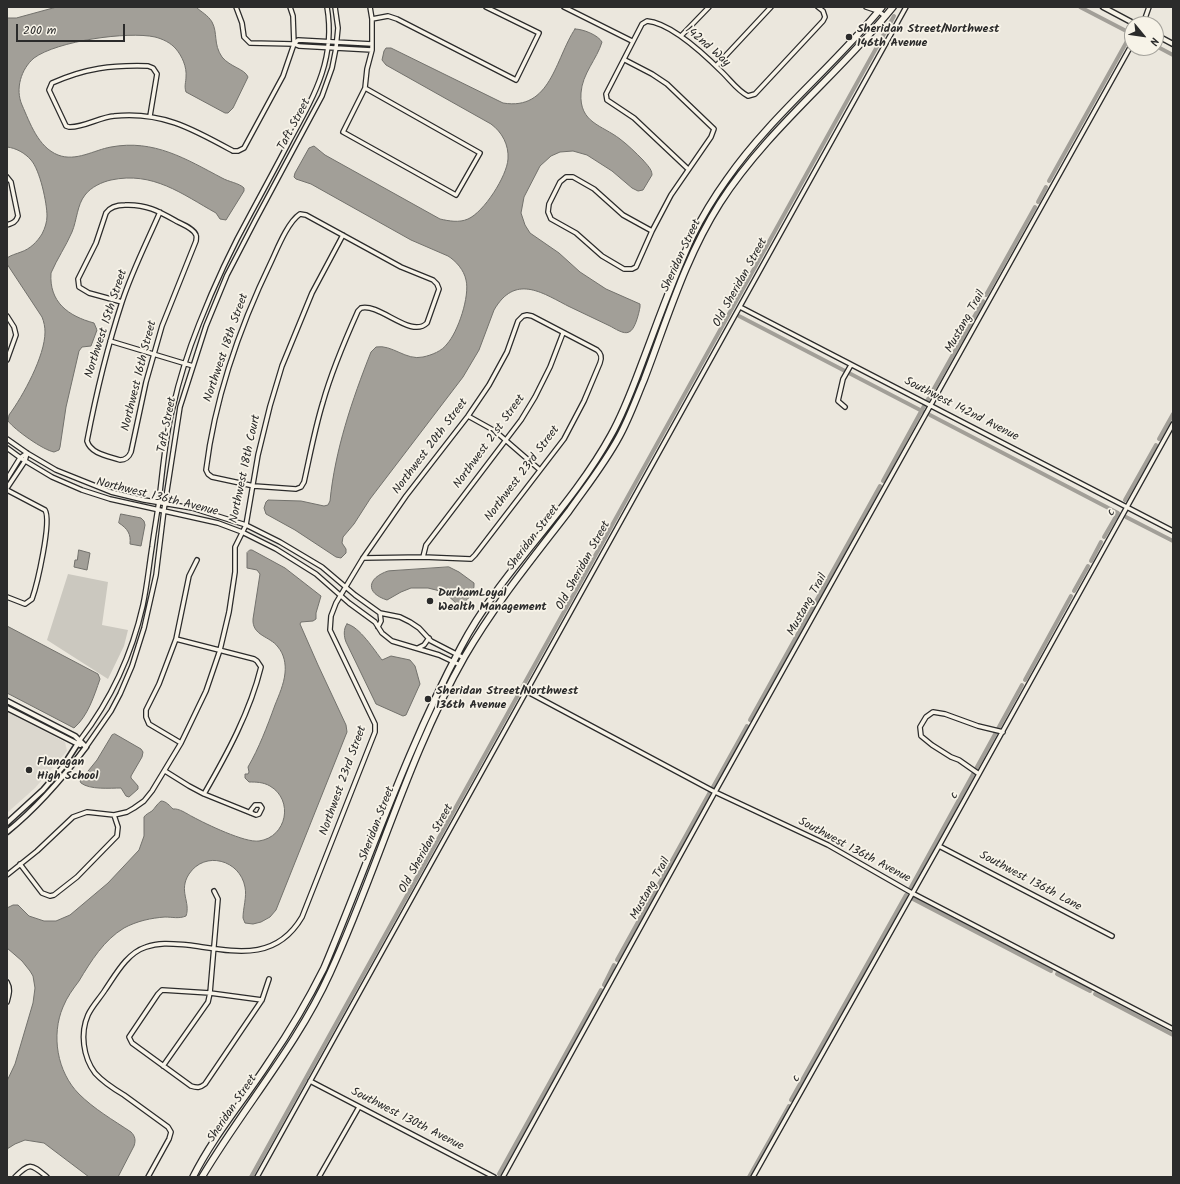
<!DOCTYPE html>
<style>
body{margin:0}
#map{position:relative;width:1180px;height:1184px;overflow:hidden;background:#ebe7dd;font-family:Kalam,sans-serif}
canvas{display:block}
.frame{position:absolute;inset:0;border:8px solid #2b2b2b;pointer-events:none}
.north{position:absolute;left:1124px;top:16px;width:40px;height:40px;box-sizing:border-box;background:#f7f3e8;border:1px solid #a5a39c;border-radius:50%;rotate:119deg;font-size:11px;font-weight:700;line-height:16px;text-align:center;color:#2b2b2b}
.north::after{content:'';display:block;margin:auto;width:14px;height:18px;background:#2b2b2b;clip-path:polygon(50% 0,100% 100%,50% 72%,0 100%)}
.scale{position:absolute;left:16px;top:24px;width:109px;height:18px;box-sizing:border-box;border:2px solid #2b2b2b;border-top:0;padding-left:5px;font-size:12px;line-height:14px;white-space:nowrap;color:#2b2b2b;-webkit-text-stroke:3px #f7f3e8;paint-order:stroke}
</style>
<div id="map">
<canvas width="1180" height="1184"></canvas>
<div class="frame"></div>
<div class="north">N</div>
<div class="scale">200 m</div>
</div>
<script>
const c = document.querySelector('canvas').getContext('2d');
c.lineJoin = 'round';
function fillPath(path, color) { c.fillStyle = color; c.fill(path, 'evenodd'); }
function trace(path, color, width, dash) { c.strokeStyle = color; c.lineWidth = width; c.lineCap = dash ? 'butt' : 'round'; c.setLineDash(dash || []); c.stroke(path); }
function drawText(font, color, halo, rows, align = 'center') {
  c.font = font + ' Kalam,sans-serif'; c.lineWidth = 3.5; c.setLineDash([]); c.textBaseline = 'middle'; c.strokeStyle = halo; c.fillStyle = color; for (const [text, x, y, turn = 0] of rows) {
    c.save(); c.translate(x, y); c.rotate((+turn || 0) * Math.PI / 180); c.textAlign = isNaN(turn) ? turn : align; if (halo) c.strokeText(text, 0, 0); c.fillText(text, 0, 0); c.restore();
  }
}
const built = new Path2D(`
 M7,712L65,742L67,751L35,788L7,813Z`);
const green = new Path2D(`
 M68,574L108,582L102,625L128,630L124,646L108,679L47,640Z`);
const water = new Path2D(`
 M57,7H196C201,12 208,15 212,22C218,33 213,44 222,57C230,67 245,69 248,77L233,108L228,113H225L186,92C184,86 186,82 186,77C187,67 182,56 176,49C171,43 163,39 155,37C128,31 57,41 34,58C21,69 15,89 22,105C30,123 38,147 58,155C76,162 94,150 111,147C154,139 186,159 222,178C229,182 239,183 244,188V191L226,220L220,219L216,213C182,194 153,171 111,180C102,182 91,187 85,195C77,205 77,220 72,232C66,246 57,259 51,273C49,302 68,316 94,323L97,330L91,346L82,347L79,351L66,407L60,447L59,450L54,452C43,450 15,430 8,421L9,415C23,396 45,356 45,332C45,327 44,322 42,317L7,264V258C11,255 16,254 21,252C30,249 37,242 42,234C45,228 47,222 47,216C47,203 40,170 31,160C25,153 16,148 7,147V18H16Z
 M575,29C583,29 598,35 602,42C597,59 582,74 581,93C579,123 602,125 620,139C628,145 636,153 643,160C647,165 652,169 652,175L643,190L638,191L632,188L612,171L587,155L573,151L560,152L551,156L540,166L524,197L521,213L525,225L530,233L559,253L580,272L606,289L640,304V307C639,313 635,330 629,332C624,335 614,328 610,326C596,319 582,313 568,306C541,292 515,274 494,310L479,350L463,377L370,499L354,524L343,537L342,543L346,549V553L341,558L336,557L295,530L266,514L264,508L266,502L268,500L301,501L324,506L328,505L330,501C335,450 352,400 371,352L376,347C392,344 406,361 423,357C432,355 442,351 447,344C458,332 470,296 466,280C464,270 456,261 448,256L411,240L311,184L296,179L294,177L295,173L309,148L314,146L325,155L440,219C449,221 459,223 468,219C484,212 507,176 508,159C509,145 502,132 491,124L386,65L382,60L384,51L386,48H391L503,103C551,111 555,59 575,29Z
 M121,514L141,518L144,521L145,525L141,546L130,544C131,534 128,529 119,523Z
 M79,550L90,553L87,570L74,567L75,560H77Z
 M250,550H252L285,568L321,596L316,613V619L313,621L301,622L300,624L318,665L346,725L347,732L276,910L270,917L261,922L253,924L245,923L243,918C243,908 247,897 245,887C240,860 205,850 189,874C178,891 191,902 186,916C179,919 172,917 165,917C151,918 137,921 124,928C104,940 91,961 79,981C73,989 67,997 63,1007C51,1035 57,1072 79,1094C94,1109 113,1120 131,1132C135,1136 136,1140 134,1146L118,1177H89L44,1143L25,1140L15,1144L7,1149V1081L15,1064L33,1003L35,988L33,976L30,971L22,961L7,948V908L13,905H18L29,916L44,921H56L70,915L108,883L139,850L144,836V817C146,814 149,813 152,811C155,808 157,804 161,801C166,801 170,806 173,809C179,808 187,814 193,817C206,824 245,843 259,841C287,837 294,800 270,786C263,782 256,782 249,782L245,778V774H248L249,772L248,767C259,748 267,727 275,705C279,695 284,684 285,673C286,664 284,654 278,647C270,636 252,636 253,619L260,574L257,570L247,568V553Z
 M449,567L459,572L474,583C475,593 467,603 457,604L444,592L428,588H411L401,592L387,600C365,593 367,578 388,571Z
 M347,624C359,626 375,651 382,660L391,656L410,660L415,666L420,684L406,715L403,716L376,704L346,642C344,637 343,629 347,624Z
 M7,626L98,674L100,679C94,696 88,716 74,728L7,693Z
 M115,734L141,749L143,752L142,757L131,776V778L138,786V789L129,797L126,796L121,788C110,788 90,790 81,783L80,781L97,760L112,735Z`);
const canal = new Path2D(`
 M1080,7L1132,34
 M1156,46L1173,55
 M1049,181L1131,34
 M1038,202L1046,187
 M986,295L1035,207
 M739,316L924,412
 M927,401L983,301
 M930,415L1118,513L1104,537
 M1159,439L1173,414
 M883,481L924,406
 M1125,500L1156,445
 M1126,517L1173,541
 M1091,561L1101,542
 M1074,591L1088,566
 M1025,680L1071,596
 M750,720L880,486
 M713,787L747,726
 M910,889L1022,685
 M913,899L1051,971
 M617,960L710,792
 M1057,974L1090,991
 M604,985L614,965
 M1095,994L1173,1035
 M791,1100L906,895
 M499,1174L601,990
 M251,1177L894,16
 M749,1177L789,1106`);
const minor = new Path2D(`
 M236,7L242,23L244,37L250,43L294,44L299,46L372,50
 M564,7L632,41
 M866,7L878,11
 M876,7L878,11L885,16
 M372,19L388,16L397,19L516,80L539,33L486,7
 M1143,24L1149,7
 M681,36L709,7
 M294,44L298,40L372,44
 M625,60L652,74L667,84L714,129L711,137L671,195L652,231L636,267L632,269H624L602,256L576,233L551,219L548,212L549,204L560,182L566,177H573L594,189L623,215L652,231
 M716,66L771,7
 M365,88L480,153L456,195L343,132L365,88L367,69L372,50V19L370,7
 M150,116L157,74L153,68L148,66C111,65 86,68 52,83L49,90L66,126L69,127C83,128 100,117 114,116C162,111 193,129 233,151H238L244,148L283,76L294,44L293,16L290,7
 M688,169L634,118L607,100L606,94L642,24L647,21C671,23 706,56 723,73C731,81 738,91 748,96L755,94L823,21L825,17L823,11L818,7
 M7,177L11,182L18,216C16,222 13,223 7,225
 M300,214L306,215L401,267L433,280L437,284L439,289L427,323C411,339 380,303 361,308L358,311C345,340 332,370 323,402C315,428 310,455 304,482L301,487L296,489L254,486L212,477L208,474L206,470C215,397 240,326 272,260C278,247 288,222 300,214Z
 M122,302L89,293L79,287L78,279L96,243L106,213C110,207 118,205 125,205C147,204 160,212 178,222C184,225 194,229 196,235C197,237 196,239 196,241L162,326L146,382L131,452C129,457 126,460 120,460C108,456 91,454 87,441C96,394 107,348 122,302C132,271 147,242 160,212
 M740,307L1173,531
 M7,316L14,327L16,335L7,360
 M110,341L193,366
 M845,407L838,401L843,379L851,365
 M468,416L495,431L540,470
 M7,439L27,453L56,470L111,492L144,500L192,508L246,525L280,542L322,567L355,595L380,613L400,617L410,622L419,628L431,641L464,658
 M7,448L22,459L52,477L82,490L110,499L218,523L242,532L276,549L316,574L349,603L375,622L382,633L392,641L439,655L460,665
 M7,479L20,458L27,453
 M7,488L25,461L27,453
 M7,490L45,510C52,521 37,585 32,599L25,604L7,597
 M423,557L426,545L521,420L535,397L550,367L563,333
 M378,627L381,621L380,613
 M176,639L254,659L257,661L261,667C250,712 227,754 204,794
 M418,648L424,645L429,638
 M526,691L715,792L828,845L912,893L1173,1029
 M80,740C110,701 132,654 143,605C147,586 149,566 152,547C154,531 157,516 159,500C163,469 165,437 173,407C179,380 189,349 199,324C214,286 231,249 251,213C264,189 277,165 290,140C314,96 336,59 327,7
 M181,743L149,724L146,717V710L159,684L176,639L189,576L197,560
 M86,747L111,711L120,694L132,666L144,628L156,575L164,510L180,407L206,326L227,275L255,221L322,96L332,68L336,48L338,28L335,7
 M165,771L189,786L204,794L256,815L259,814L262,808L260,805H255L251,810V813
 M979,774L959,760L951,757L932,745L921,736L920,727L926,717L933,712L945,714L978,726L1003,732
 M939,846L1112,936
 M20,864L42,893L50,896L54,895L77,877L117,836L118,827L114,815
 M7,875L37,851L73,817L87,812L114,815L127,812L134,808L144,801L152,791L181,743L206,691L220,650L229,612L235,572V547L246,525L258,455L270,406L282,366L312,293L343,235
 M7,982C11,989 9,994 7,1002
 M262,1000L210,993L162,990L158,994L129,1037L132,1043L191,1086C197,1088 200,1088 205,1084L262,1000L269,979
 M163,1066L208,1002L210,993L218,899L214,891
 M310,1081L494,1177
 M15,1177C30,1162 31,1164 47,1177
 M148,1177L169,1139L171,1132L168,1127C153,1116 139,1106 124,1095C114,1089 103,1082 95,1073C83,1057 80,1033 88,1015C92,1006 100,998 105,990C116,974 127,953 146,947C160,942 174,944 188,945C233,951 275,963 302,917L375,732V724L330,630L331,616L336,603L363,558L406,496L468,416L489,385L507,352L518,321L523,316L527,315L532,316L597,350C602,354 602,358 600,363L584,401L564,439L475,555L471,559L423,557L363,558
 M257,1177L906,7
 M319,1177L359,1107
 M503,1177L715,792L1132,44
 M753,1177L939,846L1173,424`);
const tertiary = new Path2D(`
 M1103,7L1135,24
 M1156,35L1173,44
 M7,701L75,736L86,747
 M7,708L80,745
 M7,823L43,790L62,768L80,740
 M7,832C38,807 62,779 86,747`);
const primary = new Path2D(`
 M193,1177C214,1135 245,1099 270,1060C290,1031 308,1000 324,968C369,861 406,750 461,647C501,571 570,510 611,435C624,412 633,387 642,363C658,321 673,278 692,237C702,217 714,197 727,179C771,116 833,67 882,7
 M202,1177C243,1108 297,1046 330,973C378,869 408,756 465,656C495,604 533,558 569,511C586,487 605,463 619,437C629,419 636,399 644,380C667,320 685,258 720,203C767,130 838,75 893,7`);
const markers = [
 [849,37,4,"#2b2b2b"],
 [430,601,4,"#2b2b2b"],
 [428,699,4,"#2b2b2b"],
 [29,770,4,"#2b2b2b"]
];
const poiNames = [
 ["Sheridan Street/Northwest",857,30],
 ["146th Avenue",857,44],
 ["DurhamLoyal",438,594],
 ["Wealth Management",438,608],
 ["Sheridan Street/Northwest",436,692],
 ["136th Avenue",436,706],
 ["Flanagan",37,763],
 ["High School",37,777]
];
const streetNames = [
 ["142nd Way",707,47,41],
 ["Taft Street",295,125,-62],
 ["Sheridan Street",682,256,-65],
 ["Old Sheridan Street",741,283,-61],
 ["Mustang Trail",966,322,-61],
 ["Northwest 15th Street",107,324,-72],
 ["Northwest 18th Street",227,348,-71],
 ["Northwest 16th Street",140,376,-76],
 ["Southwest 142nd Avenue",961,410,27],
 ["Taft Street",168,425,-79],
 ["Northwest 21st Street",490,442,-54],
 ["Northwest 20th Street",431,447,-53],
 ["Northwest 18th Court",246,469,-78],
 ["Northwest 23rd Street",523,474,-53],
 ["Northwest 136th Avenue",157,498,14],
 ["c",1112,513,-61],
 ["Sheridan Street",534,538,-53],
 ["Old Sheridan Street",584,566,-61],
 ["Mustang Trail",808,605,-61],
 ["Northwest 23rd Street",344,781,-70],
 ["c",955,796,-61],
 ["Sheridan Street",378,824,-69],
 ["Old Sheridan Street",427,849,-61],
 ["Southwest 136th Avenue",854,851,28],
 ["Southwest 136th Lane",1030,882,28],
 ["Mustang Trail",651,889,-61],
 ["c",797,1079,-61],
 ["Sheridan Street",233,1109,-56],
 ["Southwest 130th Avenue",407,1120,27]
];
fillPath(built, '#dbd7ce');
fillPath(green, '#cbc8bf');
fillPath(water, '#a29f98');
trace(water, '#72716c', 1);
trace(canal, '#a29f98', 4);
trace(minor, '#2b2b2b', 6);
trace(tertiary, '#2b2b2b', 7);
trace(primary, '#2b2b2b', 8);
trace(minor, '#f7f3e8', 3.5);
trace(tertiary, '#f7f3e8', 4);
trace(primary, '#f7f3e8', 5.5);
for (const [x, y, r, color] of markers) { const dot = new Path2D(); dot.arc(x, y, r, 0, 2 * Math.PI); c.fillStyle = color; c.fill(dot); trace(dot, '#f7f3e8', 1.5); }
drawText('bold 12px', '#2b2b2b', '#f7f3e8', poiNames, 'left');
drawText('12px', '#2b2b2b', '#f7f3e8', streetNames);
</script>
